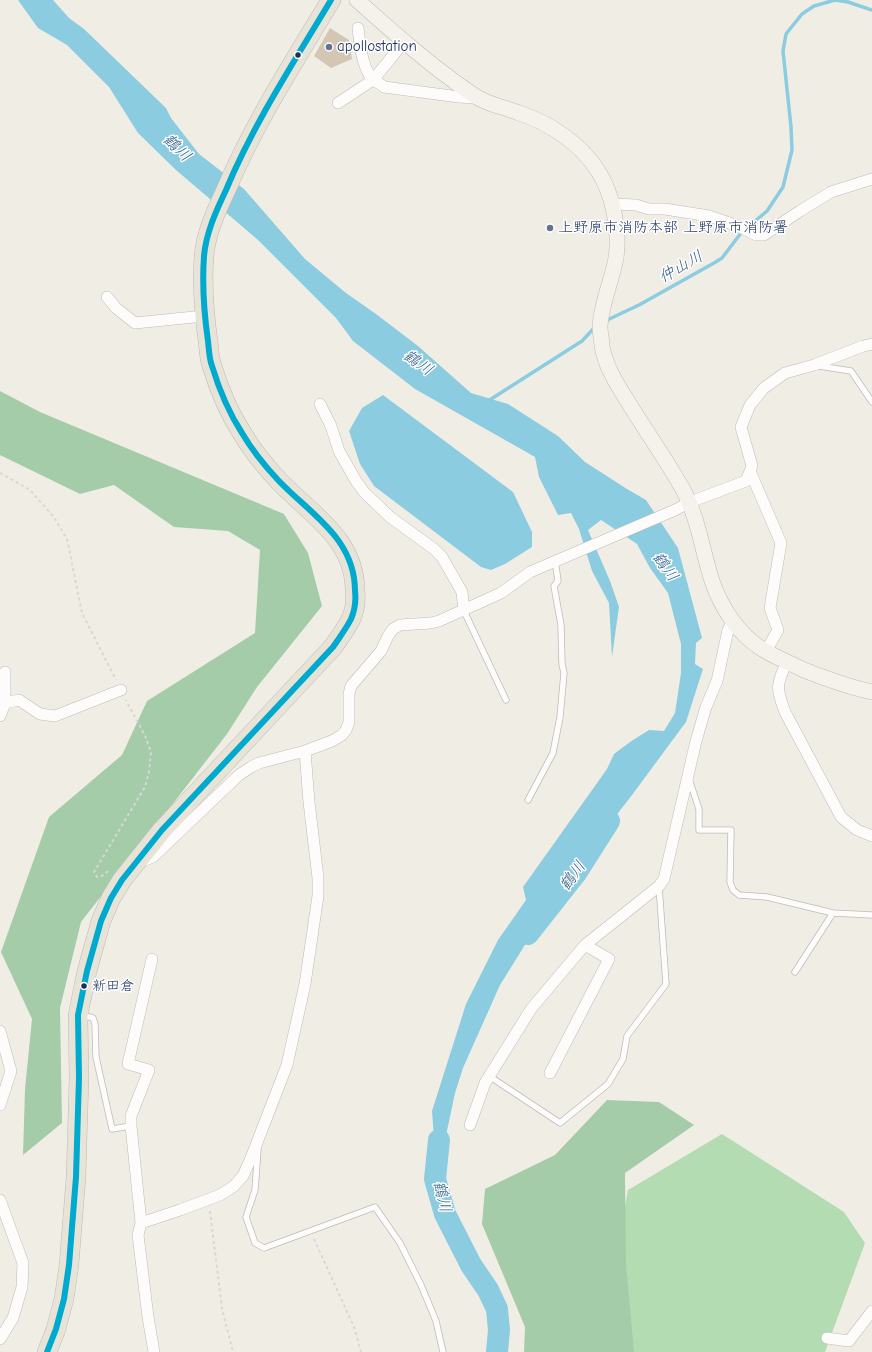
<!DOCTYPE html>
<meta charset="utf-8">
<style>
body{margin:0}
canvas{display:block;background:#f0eee4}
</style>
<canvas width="872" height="1352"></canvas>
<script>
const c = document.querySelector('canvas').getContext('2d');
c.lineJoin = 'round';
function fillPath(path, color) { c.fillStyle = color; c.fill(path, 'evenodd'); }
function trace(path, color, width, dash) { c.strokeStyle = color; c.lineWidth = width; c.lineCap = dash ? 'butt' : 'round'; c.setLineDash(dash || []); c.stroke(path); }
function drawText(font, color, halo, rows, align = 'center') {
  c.font = font + ' "Comic Neue","Klee One",sans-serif'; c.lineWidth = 3; c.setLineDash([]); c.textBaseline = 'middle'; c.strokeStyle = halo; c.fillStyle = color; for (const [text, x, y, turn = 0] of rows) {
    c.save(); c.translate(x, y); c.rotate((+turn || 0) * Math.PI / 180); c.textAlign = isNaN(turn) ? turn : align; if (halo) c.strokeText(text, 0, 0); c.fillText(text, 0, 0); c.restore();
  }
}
const green = new Path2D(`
 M722,1134L844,1212L865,1243L825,1352H624L615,1261L628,1190Z`);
const forest = new Path2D(`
 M0,391L40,412L284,514L308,553L322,606L257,687L227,734L81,922L60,1008L62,1123L23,1155L25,1089L32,1019L1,952L49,817L122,755L147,701L255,633L260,550L228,531L174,527L114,485L80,494L0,455Z
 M607,1100L659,1102L694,1125L625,1173L626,1264L634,1352H524L525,1327L482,1224L485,1189L555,1155Z`);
const water = new Path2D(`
 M18,0H53L69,18L84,29L166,108L171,118L199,154L244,189L305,259L346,293L376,314L418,346L471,393L508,404L558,436L585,462L627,489L646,500L678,548L702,638L696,643L695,664L703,669L686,722L632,795L561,887L500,985L463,1068L455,1093L437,1178L432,1111L466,1004L498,940L526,900L523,887L607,769L614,754L630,742L649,730L664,731L675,713L681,673V644L668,593L650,568L637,544L601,520L588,530L610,581L619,607L612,657L609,603L592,571L579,529L571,513L558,515L539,477L535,457L415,389L353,341L336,318L258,240L176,170L138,133L109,87L67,45L38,28Z
 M383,395L513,492L532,532V547L505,564L491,570L481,567L374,486L360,464L349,431L362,408Z`);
const stream = new Path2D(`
 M605,321L639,305L714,263L722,258L741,233L767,211L783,187L792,150L791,127L783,51L786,34L802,14L814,6L835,0L848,2L872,10
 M488,401L582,341L596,326`);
const river = new Path2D(`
 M528,934L576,873L609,821
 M439,1140L435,1179L445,1214L471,1265L488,1290L497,1309L499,1330L497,1352`);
const building = new Path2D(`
 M330,28L349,40L352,59L331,68L314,56Z`);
const path = new Path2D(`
 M0,473L4,475L30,490L54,517L67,539L82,613L116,680
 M108,871L102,876L97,877L94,872L145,787L149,771L151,752L145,736L126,700
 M210,1211L222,1309L233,1352
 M314,1239L354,1327L361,1352`);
const lane = new Path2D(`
 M819,366L851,371L872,402
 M464,611L506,700
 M689,779L699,809V830H731L730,882L733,890L739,895L767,897L833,913L872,915
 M528,800L553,753L560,717L564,673L562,664L561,625L554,586L558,581L555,560
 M795,972L833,913
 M81,1015L93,1018L95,1024L96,1057L112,1129L131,1126
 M489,1076L560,1123L608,1084L623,1059L627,1036L666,984L659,886
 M258,1149L255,1190L246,1217L255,1243L264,1248L375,1207L400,1243L421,1285L436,1321L443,1352`);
const street = new Path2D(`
 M358,28C360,44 362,68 373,80C376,82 381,84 384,87L459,97L477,98
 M338,103L373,80L404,42
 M613,204L636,205L649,209H665L709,216L738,226L756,235H764L800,211L831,192L872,179
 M107,297L116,308L135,323L204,316
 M320,404L331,426L339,451L356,481L364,492L390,517L434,549L442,557L462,592L464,611
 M750,471L781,543L770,608L778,630L766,651
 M787,662C776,684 776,689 785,712L841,817L857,830L872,836
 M5,703L19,700L40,714L55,716L121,690
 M0,716L5,703V672
 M140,862L153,857L239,775L251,767L259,763L305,751L332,741L342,735L346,730L349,722V694L351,686L381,651L388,636L393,629L400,625L431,623L439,621L501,593L530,572L675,510L690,502L746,481L752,466L741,427L750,405L764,388L785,373L814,365L863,346L872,344
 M0,1031L11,1071L0,1105
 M550,1073L609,959L585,945
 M470,1125L485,1083L531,1009L585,945L659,886L664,879L696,741L706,707L717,681L728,630L733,621
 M0,1200L23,1263L22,1287L13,1318L0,1339
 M141,1223L131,1126V1116L149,1070L128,1064L152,959
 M827,1338L849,1341L872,1311
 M154,1352L148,1317L138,1235L141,1223L180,1210L220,1195L234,1186L243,1176L251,1158L287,1065L305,984L318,896V878L309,802L305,751`);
const secondary = new Path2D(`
 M357,0C395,34 433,68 475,96C488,105 505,107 519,113C550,123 581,144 598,171C613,194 620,230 616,258C612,281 601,303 600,327C600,333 602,340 602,346C606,370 621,390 633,410C649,435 666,460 681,486C698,515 702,550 712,581C721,607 738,634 762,649C775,657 790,663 804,670C827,679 848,687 872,692`);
const highway = new Path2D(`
 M47,1352L56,1329L64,1299L69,1265L76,1177L79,1078L78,1015L87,971L101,921L111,898L122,880L162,830L333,647C339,638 346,629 351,619C355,610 356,600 355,591C355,538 310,514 278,480C264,465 252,450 242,433C229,413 219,389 212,366C209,358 209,349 208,341C204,313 202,284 204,256C206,233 216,211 226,190C254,123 294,62 331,0`);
const bus1 = new Path2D(`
 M47,1352L56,1329L64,1299L69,1265L76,1177L79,1078L78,1015L87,971L101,921L111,898L122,880L162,830L333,647C339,638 346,629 351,619C355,610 356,600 355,591C355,538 310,514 278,480C264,465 252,450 242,433C229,413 219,389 212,366C209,358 209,349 208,341C204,313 202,284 204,256C206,233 216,211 226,190C254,123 294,62 331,0`);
const markers = [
 [329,47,4,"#66728d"],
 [298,55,3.5,"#1b2f5e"],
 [550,228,4,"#66728d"],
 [84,986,3.5,"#1b2f5e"]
];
const busNames = [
 ["新田倉",92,986]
];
const poiNames = [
 ["apollostation",337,47],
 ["上野原市消防本部 上野原市消防署",558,228]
];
const waterNames = [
 ["鶴川",177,148,44],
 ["仲山川",681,267,-30],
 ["鶴川",418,363,35],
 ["鶴川",665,567,54],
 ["鶴川",573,876,-54],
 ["鶴川",442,1197,76]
];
fillPath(green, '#b3dcb2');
fillPath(forest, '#a5cca8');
fillPath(water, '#8bcce0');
trace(stream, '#8bcce0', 3.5);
trace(river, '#8bcce0', 22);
fillPath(building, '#d3c6b5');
trace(lane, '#bbbbba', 7);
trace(street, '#bbbbba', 12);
trace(secondary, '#bbbbba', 16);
trace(highway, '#bbbbba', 20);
trace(path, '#d6d8d8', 2, [3, 3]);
trace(lane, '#fdfcfb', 5.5);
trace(street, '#fdfcfb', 11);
trace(secondary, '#f5f2ec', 15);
trace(highway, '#e8e3d7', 19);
trace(bus1, '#00a9ce', 6);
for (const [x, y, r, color] of markers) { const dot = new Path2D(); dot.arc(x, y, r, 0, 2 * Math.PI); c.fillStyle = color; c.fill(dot); trace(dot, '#fff', 1.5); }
drawText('14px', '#1b2f5e', '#fff', busNames, 'left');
drawText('15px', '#1b2f5e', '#fff', poiNames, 'left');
drawText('italic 16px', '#33618b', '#fff', waterNames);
</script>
